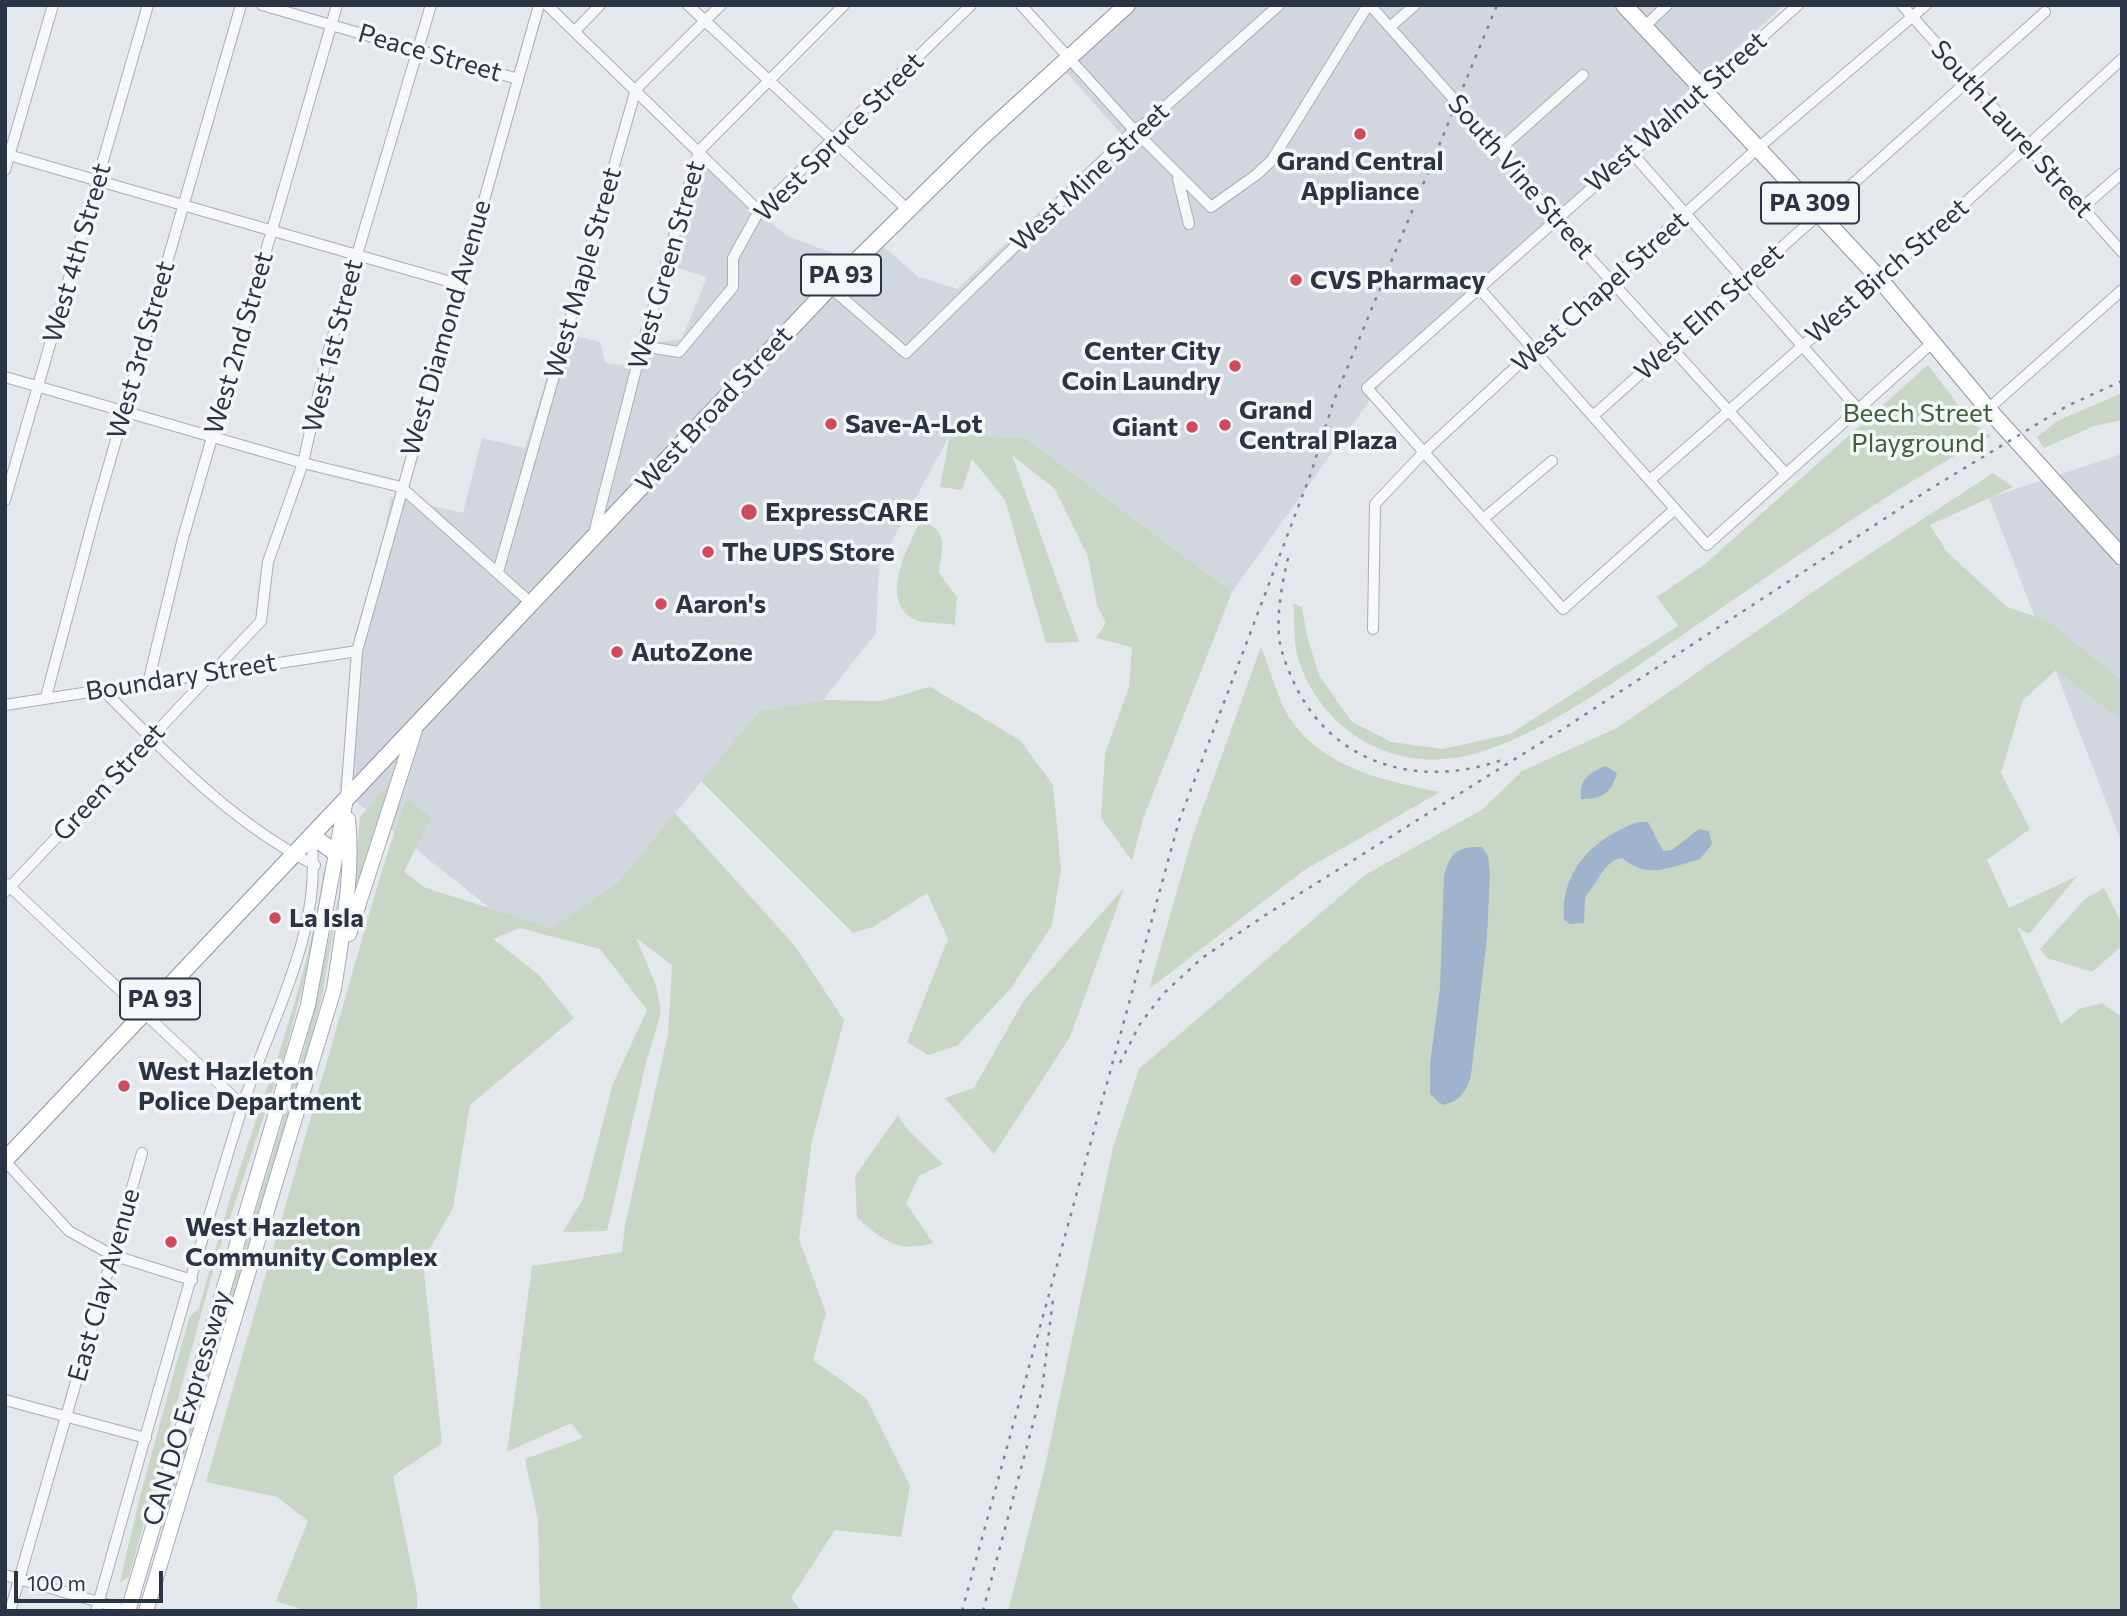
<!DOCTYPE html>
<style>
body{margin:0}
#map{position:relative;width:2127px;height:1616px;overflow:hidden;background:#e4e7ec;font-family:Commissioner,sans-serif}
canvas{display:block}
.frame{position:absolute;inset:0;border:7px solid #2b3445;pointer-events:none}
.scale{position:absolute;left:14px;top:1571px;width:149px;height:32px;box-sizing:border-box;border:4px solid #2b3445;border-top:0;padding-left:9px;font-size:21px;line-height:24px;white-space:nowrap;color:#2b3445;-webkit-text-stroke:5px #f4f6f9;paint-order:stroke}
</style>
<div id="map">
<canvas width="2127" height="1616"></canvas>
<div class="frame"></div>
<div class="scale">100 m</div>
</div>
<script>
const c = document.querySelector('canvas').getContext('2d');
c.lineJoin = 'round';
function fillPath(path, color) { c.fillStyle = color; c.fill(path, 'evenodd'); }
function trace(path, color, width, dash) { c.strokeStyle = color; c.lineWidth = width; c.lineCap = dash ? 'butt' : 'round'; c.setLineDash(dash || []); c.stroke(path); }
function drawText(font, color, halo, rows, align = 'center') {
  c.font = font + ' Commissioner,sans-serif'; c.lineWidth = 7; c.setLineDash([]); c.textBaseline = 'middle'; c.strokeStyle = halo; c.fillStyle = color; for (const [text, x, y, turn = 0] of rows) {
    c.save(); c.translate(x, y); c.rotate((+turn || 0) * Math.PI / 180); c.textAlign = isNaN(turn) ? turn : align; if (halo) c.strokeText(text, 0, 0); c.fillText(text, 0, 0); c.restore();
  }
}
const built = new Path2D(`
 M1126,5H1784L1400,358L1232,592L1024,437L950,435L879,565L876,633L823,700L760,711L617,883L552,928L491,909L339,788L391,497L463,513L482,438L525,448L561,332L600,342L605,363L633,366L658,342L682,339L707,277L669,265L668,231L692,156L787,236L846,258L870,235L919,277L957,289L1122,135L1066,72Z
 M2122,454V843L1989,498Z`);
const green = new Path2D(`
 M1928,365L1971,422L1991,436C1884,493 1785,565 1685,633C1625,675 1526,748 1454,758C1385,768 1321,727 1299,661C1293,644 1295,621 1293,603L1302,607L1307,636L1319,675L1351,721L1391,742L1443,749L1510,734L1678,626L1657,597L1705,564Z
 M2122,393V420L2094,426L2044,448L2037,437L2057,421Z
 M950,435L1024,437L1232,592L1143,819L1132,861L1101,818L1105,754L1129,687L1132,647L1096,638L1106,623L1097,605L1088,557L1055,489L1012,455L1079,642L1046,643L1005,500L972,459L962,490L940,487Z
 M1993,473L2013,487L1930,525L1947,552L2007,607L2048,621L2122,681V721L2056,670L2023,700L2001,773L2030,829L1987,860L2009,908L2077,876L2029,934L2017,927L2061,1024L2079,1009L2102,1003L2122,1017V1611H1008L1044,1471L1113,1147L1139,1069L1365,875L1483,809L1522,771L1617,728L1839,574Z
 M921,520C950,532 942,546 939,573L957,597L955,625C942,622 927,624 916,620C877,603 908,546 921,520Z
 M1261,647C1270,669 1277,697 1289,717C1322,768 1385,781 1440,792L1303,871L1149,989L1193,835Z
 M930,687L1020,740L1053,785L1061,869L1052,925L1012,987L957,1046L928,1055L907,1042L948,939L927,893L873,927L853,933L701,781L760,711L823,700L880,701Z
 M391,781L357,897H353L360,817Z
 M406,798L431,817L404,872L426,888L552,928L617,883L675,813L795,946L844,1020L812,1141L799,1239L826,1313L813,1360L866,1398L910,1486L901,1537L835,1530L791,1598L801,1611H540L538,1520L525,1459L583,1438L571,1423L507,1452L532,1266L622,1252L625,1225L668,1034L672,965L636,938L656,985L661,1013L646,1063L607,1231L563,1232L583,1199L613,1084L647,1010L600,949L520,928L493,939L538,974L574,1018L470,1105L453,1208L423,1261L442,1443L393,1476L417,1594V1611H306L276,1601L308,1521L277,1497L206,1482L382,870Z
 M323,872H327L314,944L285,1053L216,1260L129,1577L120,1582L140,1496L189,1318L199,1308C213,1259 226,1208 243,1159C274,1067 311,969 323,872Z
 M342,881L322,996L303,1068L161,1535L168,1503L305,1046Z
 M1124,888L1070,1037L994,1154L945,1098L974,1088L1024,1000Z
 M2104,888L2122,924V946L2092,972L2047,958L2040,949L2085,899Z
 M898,1115L907,1129L943,1164L919,1176L906,1203L933,1243C896,1253 885,1241 857,1218L855,1176Z`);
const water = new Path2D(`
 M1605,766L1617,773C1611,794 1602,799 1581,799C1579,779 1588,774 1605,766Z
 M1638,822H1648L1663,851L1672,850L1699,829L1709,831L1712,844L1700,859C1671,867 1648,880 1622,858L1614,860L1605,868L1585,898L1584,923L1570,924L1564,920C1560,870 1594,838 1638,822Z
 M1482,847L1488,856L1490,874L1487,937L1471,1075C1466,1093 1460,1101 1442,1105L1430,1094V1064L1440,988L1444,876C1450,853 1457,846 1482,847Z`);
const minor = new Path2D(`
 M262,5L518,79
 M547,5L759,211
 M688,5L908,210
 M1021,5L1134,130L1211,207L1256,175L1272,160L1368,5
 M1370,5L1499,150L1554,218L1786,474
 M1902,5L2122,252
 M1390,27L1415,5
 M1644,27L1667,5
 M575,31L600,5
 M1499,150L1583,75
 M1631,152L1858,409
 M5,154L458,284
 M5,170L53,5
 M1178,179L1189,224
 M2082,208L2122,173
 M830,287L906,353L1134,130L1149,121L1279,5
 M1479,288L1707,545L1933,342
 M642,346L679,352L733,287V258L759,211L971,5
 M5,377L303,463L401,487L531,603
 M1988,409L2122,290
 M1593,416L2045,12
 M1650,480L1954,213L2122,59
 M5,500L148,5
 M1675,509L1563,609L1367,388L1798,5
 M1483,519L1552,461
 M593,537L642,346L699,151L844,5
 M498,572L636,89L721,5
 M1373,629L1375,504L1424,452L1534,350L1758,148L1926,5
 M148,683L183,538L337,5
 M104,691C168,755 233,824 315,865
 M46,697L95,513L241,5
 M5,705L357,651
 M346,799L357,651L539,5
 M7,884L243,1106
 M5,892L261,621L268,562L303,463L327,356L431,5
 M5,1161L69,1231L112,1255L192,1280
 M5,1400L146,1438
 M5,1575L130,1611
 M10,1611L142,1153
 M96,1611C144,1443 190,1274 242,1108C269,1021 324,932 311,839`);
const major = new Path2D(`
 M349,934L415,730
 M128,1611L308,1005L346,799
 M146,1611L334,989C342,933 354,875 348,819`);
const highway = new Path2D(`
 M1624,5L1878,277L1988,409L2122,557
 M314,837L337,854
 M5,1160L830,287L981,138L1127,5`);
const rail = new Path2D(`
 M1288,558C1282,584 1277,610 1279,637C1281,654 1289,672 1296,687C1336,767 1422,788 1502,760
 M1120,1063L1140,1024L1163,994L1202,958L1264,916L1563,729L1930,489L2067,406L2122,381
 M962,1611L1179,821L1311,473L1334,400L1497,5
 M983,1611L1042,1390L1053,1299`);
const markers = [
 [1360,134,7,"#d1495b"],
 [1296,280,7,"#d1495b"],
 [1235,366,7,"#d1495b"],
 [831,424,7,"#d1495b"],
 [1225,425,7,"#d1495b"],
 [1192,427,7,"#d1495b"],
 [749,512,9,"#d1495b"],
 [708,552,7,"#d1495b"],
 [661,604,7,"#d1495b"],
 [617,652,7,"#d1495b"],
 [275,918,7,"#d1495b"],
 [124,1086,7,"#d1495b"],
 [171,1242,7,"#d1495b"]
];
const shields = [
 [1810,203,98],
 [841,275,80],
 [160,999,80]
];
const shieldNames = [
 ["PA 309",1810,203],
 ["PA 93",841,275],
 ["PA 93",160,999]
];
const streetNames = [
 ["Peace Street",430,53,16],
 ["West Walnut Street",1676,112,-41],
 ["South Laurel Street",2012,129,48],
 ["West Spruce Street",839,137,-45],
 ["West Mine Street",1090,177,-43],
 ["South Vine Street",1521,177,49],
 ["West 4th Street",77,253,-74],
 ["West Green Street",667,265,-74],
 ["West Birch Street",1887,271,-41],
 ["West Maple Street",583,273,-74],
 ["West Chapel Street",1600,292,-42],
 ["West Elm Street",1709,312,-42],
 ["West Diamond Avenue",446,328,-74],
 ["West 2nd Street",239,343,-74],
 ["West 1st Street",333,346,-76],
 ["West 3rd Street",141,350,-74],
 ["West Broad Street",714,409,-47],
 ["Boundary Street",181,677,-9],
 ["Green Street",109,782,-47],
 ["East Clay Avenue",104,1285,-74],
 ["CAN DO Expressway",187,1408,-73]
];
const poiNames = [
 ["Grand Central",1360,161,"center"],
 ["Appliance",1360,191,"center"],
 ["CVS Pharmacy",1310,280],
 ["Center City",1221,351,"right"],
 ["Coin Laundry",1221,381,"right"],
 ["Grand",1239,410],
 ["Central Plaza",1239,440],
 ["Save-A-Lot",845,424],
 ["Giant",1178,427,"right"],
 ["ExpressCARE",765,512],
 ["The UPS Store",722,552],
 ["Aaron's",675,604],
 ["AutoZone",631,652],
 ["La Isla",289,918],
 ["West Hazleton",138,1071],
 ["Police Department",138,1101],
 ["West Hazleton",185,1227],
 ["Community Complex",185,1257]
];
const parkNames = [
 ["Beech Street",1918,413],
 ["Playground",1918,443]
];
fillPath(built, '#d2d6de');
fillPath(green, '#c9d6c5');
fillPath(water, '#9fb4cc');
trace(minor, '#a9aeb7', 12);
trace(major, '#a3abb8', 16);
trace(highway, '#8b94a3', 18);
trace(minor, '#f7f8fa', 10);
trace(major, '#fff', 14);
trace(highway, '#fff', 16);
trace(rail, '#7d8696', 2.5, [3.5, 7]);
for (const [x, y, r, color] of markers) { const dot = new Path2D(); dot.arc(x, y, r, 0, 2 * Math.PI); c.fillStyle = color; c.fill(dot); trace(dot, '#f4f6f9', 2.5); }
for (const [x, y, w] of shields) { const box = new Path2D(); box.roundRect(x - w / 2, y - 20.5, w, 41, 5); c.fillStyle = '#f4f6f9'; c.fill(box); trace(box, '#2b3445', 2); }
drawText('bold 24px', '#2b3445', null, shieldNames);
drawText('26px', '#2b3445', '#f4f6f9', streetNames);
drawText('bold 26px', '#2b3445', '#f4f6f9', poiNames, 'left');
drawText('26px', '#3f6138', '#f4f6f9', parkNames);
</script>
